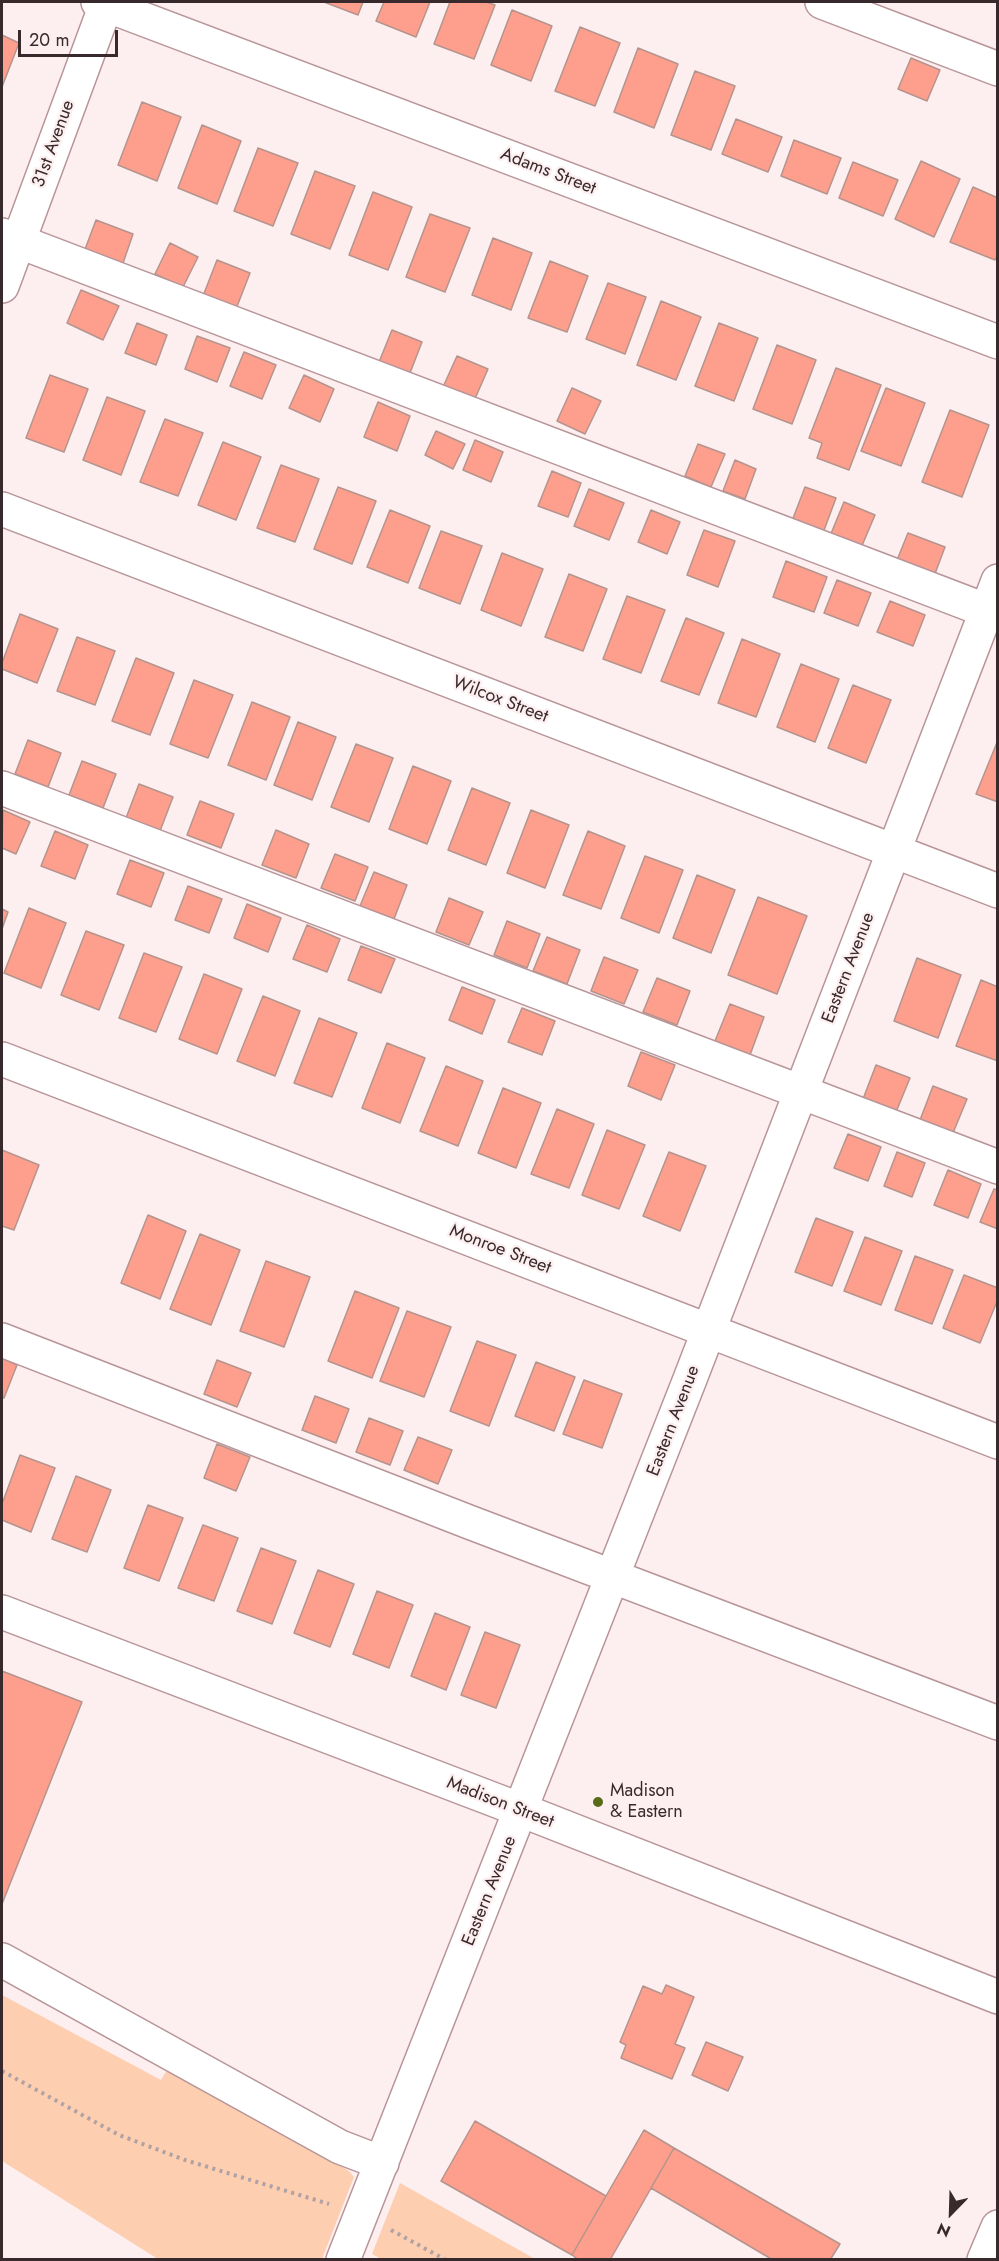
<!DOCTYPE html>
<style>
body{margin:0}
#map{position:relative;width:999px;height:2261px;overflow:hidden;background:#fdeef0;font-family:Jost,sans-serif}
canvas{display:block}
.frame{position:absolute;inset:0;border:3px solid #382a2c;pointer-events:none}
.north{position:absolute;left:921px;top:2183px;width:60px;height:60px;-webkit-text-stroke:4px #fdeef0;paint-order:stroke;rotate:203deg;font-size:16px;font-weight:700;line-height:24px;text-align:center;color:#382a2c}
.north::after{content:'';display:block;margin:auto;width:21px;height:27px;background:#382a2c;clip-path:polygon(50% 0,100% 100%,50% 72%,0 100%)}
.scale{position:absolute;left:18px;top:30px;width:100px;height:27px;box-sizing:border-box;border:3px solid #382a2c;border-top:0;padding-left:8px;font-size:18px;line-height:21px;white-space:nowrap;color:#382a2c;-webkit-text-stroke:4px #fdeef0;paint-order:stroke}
</style>
<div id="map">
<canvas width="999" height="2261"></canvas>
<div class="frame"></div>
<div class="north">N</div>
<div class="scale">20 m</div>
</div>
<script>
const c = document.querySelector('canvas').getContext('2d');
c.lineJoin = 'round';
function fillPath(path, color) { c.fillStyle = color; c.fill(path, 'evenodd'); }
function trace(path, color, width, dash) { c.strokeStyle = color; c.lineWidth = width; c.lineCap = dash ? 'butt' : 'round'; c.setLineDash(dash || []); c.stroke(path); }
function drawText(font, color, halo, rows, align = 'center') {
  c.font = font + ' Jost,sans-serif'; c.lineWidth = 4.5; c.setLineDash([]); c.textBaseline = 'middle'; c.strokeStyle = halo; c.fillStyle = color; for (const [text, x, y, turn = 0] of rows) {
    c.save(); c.translate(x, y); c.rotate((+turn || 0) * Math.PI / 180); c.textAlign = isNaN(turn) ? turn : align; if (halo) c.strokeText(text, 0, 0); c.fillText(text, 0, 0); c.restore();
  }
}
const green = new Path2D(`
 M2,1995L161,2080L169,2067L349,2171L354,2177L322,2259H158L2,2161Z
 M400,2183L535,2259H381L372,2254Z`);
const building = new Path2D(`
 M324,2H363L358,15Z
 M384,2H430L416,37L376,21Z
 M450,2H486L495,5L474,59L434,44Z
 M512,10L552,26L531,81L491,65Z
 M580,27L620,43L595,106L555,91Z
 M2,35L19,43L2,87Z
 M638,48L678,64L654,128L614,112Z
 M911,58L940,70L927,101L898,89Z
 M695,71L735,86L711,150L671,135Z
 M142,102L181,117L157,181L118,165Z
 M736,119L782,137L768,172L722,154Z
 M202,125L241,141L217,204L178,188Z
 M794,140L841,158L827,194L781,176Z
 M258,148L298,163L273,226L234,211Z
 M921,161L960,179L934,237L895,219Z
 M853,162L898,180L883,216L839,198Z
 M315,171L355,186L330,249L291,234Z
 M973,187L998,198V254L995,260L950,242Z
 M373,192L412,207L388,270L349,255Z
 M430,214L470,228L445,292L406,277Z
 M96,220L133,234L122,266L84,252Z
 M493,238L532,253L511,310L472,295Z
 M170,243L198,257L183,287L155,274Z
 M217,260L250,273L236,309L203,296Z
 M550,261L588,276L567,332L528,318Z
 M608,283L646,297L625,354L586,339Z
 M81,290L119,306L103,340L67,323Z
 M661,301L701,317L676,380L637,365Z
 M137,323L167,335L156,365L125,353Z
 M719,323L758,338L734,401L695,386Z
 M392,330L422,342L410,373L379,362Z
 M197,336L230,348L217,382L185,369Z
 M777,345L816,360L792,424L753,409Z
 M244,352L276,365L262,399L230,386Z
 M457,356L488,369L474,401L443,387Z
 M836,368L881,385L849,470L817,458L822,443L809,438Z
 M50,375L88,389L64,452L26,438Z
 M304,375L334,389L320,422L289,408Z
 M572,388L601,401L585,434L557,421Z
 M886,388L925,403L901,466L861,451Z
 M107,397L145,411L121,475L83,460Z
 M378,402L410,416L397,451L364,437Z
 M950,410L989,425L962,497L922,482Z
 M165,419L203,433L178,496L140,482Z
 M436,431L465,444L453,469L425,455Z
 M475,440L503,452L491,482L463,470Z
 M223,442L261,457L236,520L198,505Z
 M698,444L725,454L711,487L685,476Z
 M735,460L756,469L745,499L723,491Z
 M281,465L319,479L295,542L257,528Z
 M552,471L581,483L568,517L538,506Z
 M338,487L376,501L352,564L314,549Z
 M805,487L836,498L823,533L792,521Z
 M589,489L624,503L609,540L574,526Z
 M844,502L875,515L861,548L830,536Z
 M390,510L430,526L408,583L367,567Z
 M651,510L680,522L667,554L638,542Z
 M704,530L735,541L718,587L687,575Z
 M441,531L482,546L460,604L419,588Z
 M908,533L945,547L933,579L895,565Z
 M502,553L543,569L521,626L481,610Z
 M786,561L827,577L814,612L773,597Z
 M569,574L607,589L583,651L545,637Z
 M837,580L871,593L858,626L824,613Z
 M627,596L665,610L641,673L603,659Z
 M890,601L925,615L913,646L877,632Z
 M20,614L58,629L37,683L2,669V663Z
 M686,618L724,633L699,695L661,681Z
 M77,637L115,651L95,705L57,691Z
 M742,639L780,654L756,717L718,703Z
 M136,658L174,673L150,735L112,721Z
 M801,664L839,679L815,742L777,727Z
 M194,680L233,695L208,758L170,744Z
 M853,685L891,700L866,763L828,748Z
 M252,702L290,717L266,780L228,765Z
 M298,722L336,737L312,800L274,785Z
 M28,740L61,753L48,787L15,774Z
 M998,740V802L976,794Z
 M356,744L393,758L369,822L331,807Z
 M82,761L116,774L103,808L69,795Z
 M413,766L451,781L427,844L389,829Z
 M139,784L173,797L160,831L126,818Z
 M472,788L510,803L486,865L448,850Z
 M200,801L234,814L221,848L187,835Z
 M3,810L30,822L16,854L2,848Z
 M531,810L569,825L545,888L507,873Z
 M276,830L309,844L296,878L262,865Z
 M55,831L88,845L75,879L41,866Z
 M588,831L625,846L601,909L563,895Z
 M335,854L368,867L355,901L321,888Z
 M645,856L683,870L659,933L621,918Z
 M130,860L164,873L151,907L117,894Z
 M374,872L407,885L394,919L360,906Z
 M697,875L735,890L711,953L673,938Z
 M188,886L222,899L209,933L175,920Z
 M758,897L807,916L777,994L728,975Z
 M449,898L483,912L469,945L436,932Z
 M247,904L281,918L268,952L234,938Z
 M29,908L66,923L41,988L4,973Z
 M2,909L8,912L2,929Z
 M507,921L540,934L527,968L494,955Z
 M307,925L340,939L327,972L293,959Z
 M86,931L124,945L99,1010L61,995Z
 M547,937L580,950L567,984L533,971Z
 M361,946L395,959L381,993L348,980Z
 M144,953L182,967L156,1032L119,1018Z
 M604,957L638,970L624,1004L591,991Z
 M917,958L961,975L938,1038L894,1021Z
 M204,974L242,989L217,1054L179,1039Z
 M657,978L690,991L677,1025L643,1012Z
 M981,980L998,987V1061L956,1046Z
 M462,987L495,1000L482,1034L449,1020Z
 M263,996L300,1011L275,1076L237,1061Z
 M730,1004L764,1017L750,1055L715,1041Z
 M522,1008L555,1021L542,1055L508,1042Z
 M319,1018L357,1033L332,1097L294,1083Z
 M387,1043L425,1058L400,1123L362,1108Z
 M641,1052L675,1065L661,1100L628,1086Z
 M876,1065L910,1078L896,1112L863,1099Z
 M446,1066L483,1081L458,1146L420,1131Z
 M933,1086L967,1099L953,1133L920,1120Z
 M503,1088L541,1103L516,1168L478,1153Z
 M557,1109L594,1124L569,1188L531,1174Z
 M607,1130L645,1145L619,1209L582,1195Z
 M848,1134L881,1147L868,1181L834,1168Z
 M2,1150L39,1165L14,1230L2,1226Z
 M669,1152L706,1166L680,1231L643,1216Z
 M897,1152L925,1163L912,1197L884,1186Z
 M948,1170L981,1184L968,1218L934,1205Z
 M994,1189L998,1190V1229L980,1222Z
 M148,1215L186,1231L160,1299L121,1283Z
 M816,1218L853,1232L832,1286L795,1272Z
 M200,1234L240,1250L211,1325L170,1309Z
 M865,1237L902,1251L881,1305L844,1291Z
 M915,1256L953,1270L932,1324L895,1310Z
 M266,1261L310,1277L284,1347L240,1331Z
 M964,1275L998,1288V1299L980,1343L943,1328Z
 M355,1291L399,1308L372,1378L328,1361Z
 M407,1311L451,1327L424,1397L380,1381Z
 M477,1341L516,1355L489,1426L450,1411Z
 M2,1358L17,1365L4,1398H2Z
 M217,1360L251,1373L237,1407L204,1394Z
 M536,1362L575,1377L554,1431L515,1416Z
 M584,1380L622,1394L602,1448L563,1434Z
 M315,1396L349,1409L336,1443L302,1430Z
 M369,1418L403,1431L390,1465L356,1452Z
 M418,1437L452,1450L438,1484L404,1470Z
 M217,1444L250,1457L236,1491L204,1478Z
 M20,1455L55,1468L31,1532L2,1520V1504Z
 M76,1476L111,1490L87,1552L52,1539Z
 M148,1505L183,1518L159,1581L124,1568Z
 M203,1525L238,1538L214,1601L178,1588Z
 M261,1548L296,1561L272,1624L237,1611Z
 M318,1570L354,1584L330,1647L294,1633Z
 M377,1591L413,1605L389,1668L353,1654Z
 M435,1613L470,1627L446,1690L411,1676Z
 M485,1632L520,1645L496,1708L461,1695Z
 M2,1671L82,1702L2,1904Z
 M666,1985L694,1997L675,2044L685,2048L672,2079L621,2058L626,2045L620,2042L643,1986L662,1994Z
 M706,2042L743,2057L728,2091L692,2075Z
 M475,2121L606,2196L572,2255L441,2181Z
 M644,2130L674,2148L610,2260H579L572,2255Z
 M674,2148L840,2244L830,2260H773L651,2188Z`);
const path = new Path2D(`
 M2,2071L119,2135L185,2160L329,2204
 M391,2230L446,2260`);
const minor = new Path2D(`
 M98,2L998,342
 M822,2L998,69
 M2,235L998,615
 M2,286L107,2
 M2,509L998,891
 M2,788L998,1167
 M2,1059L998,1442
 M2,1340L469,1522L998,1723
 M2,1612L521,1810L998,1997
 M2,1960L340,2147L382,2163
 M343,2260L690,1379L998,581
 M984,2260L998,2227`);
const markers = [
 [598,1802,6,"#576b18"]
];
const streetNames = [
 ["31st Avenue",54,144,-70],
 ["Adams Street",548,172,21],
 ["Wilcox Street",500,700,21],
 ["Eastern Avenue",849,968,-69],
 ["Monroe Street",500,1250,21],
 ["Eastern Avenue",674,1421,-69],
 ["Madison Street",500,1803,21],
 ["Eastern Avenue",490,1891,-68]
];
const poiNames = [
 ["Madison",610,1792],
 ["& Eastern",610,1813]
];
fillPath(green, '#fdceb0');
fillPath(building, '#fd9f8c');
trace(building, '#b5948d', 1.5);
trace(minor, '#b79599', 36);
trace(path, '#b0a1a3', 4, [3, 4.5]);
trace(minor, '#fff', 33);
for (const [x, y, r, color] of markers) { const dot = new Path2D(); dot.arc(x, y, r, 0, 2 * Math.PI); c.fillStyle = color; c.fill(dot); trace(dot, '#fdeef0', 2); }
drawText('18px', '#382a2c', '#fdeef0', streetNames);
drawText('18px', '#382a2c', '#fdeef0', poiNames, 'left');
</script>
